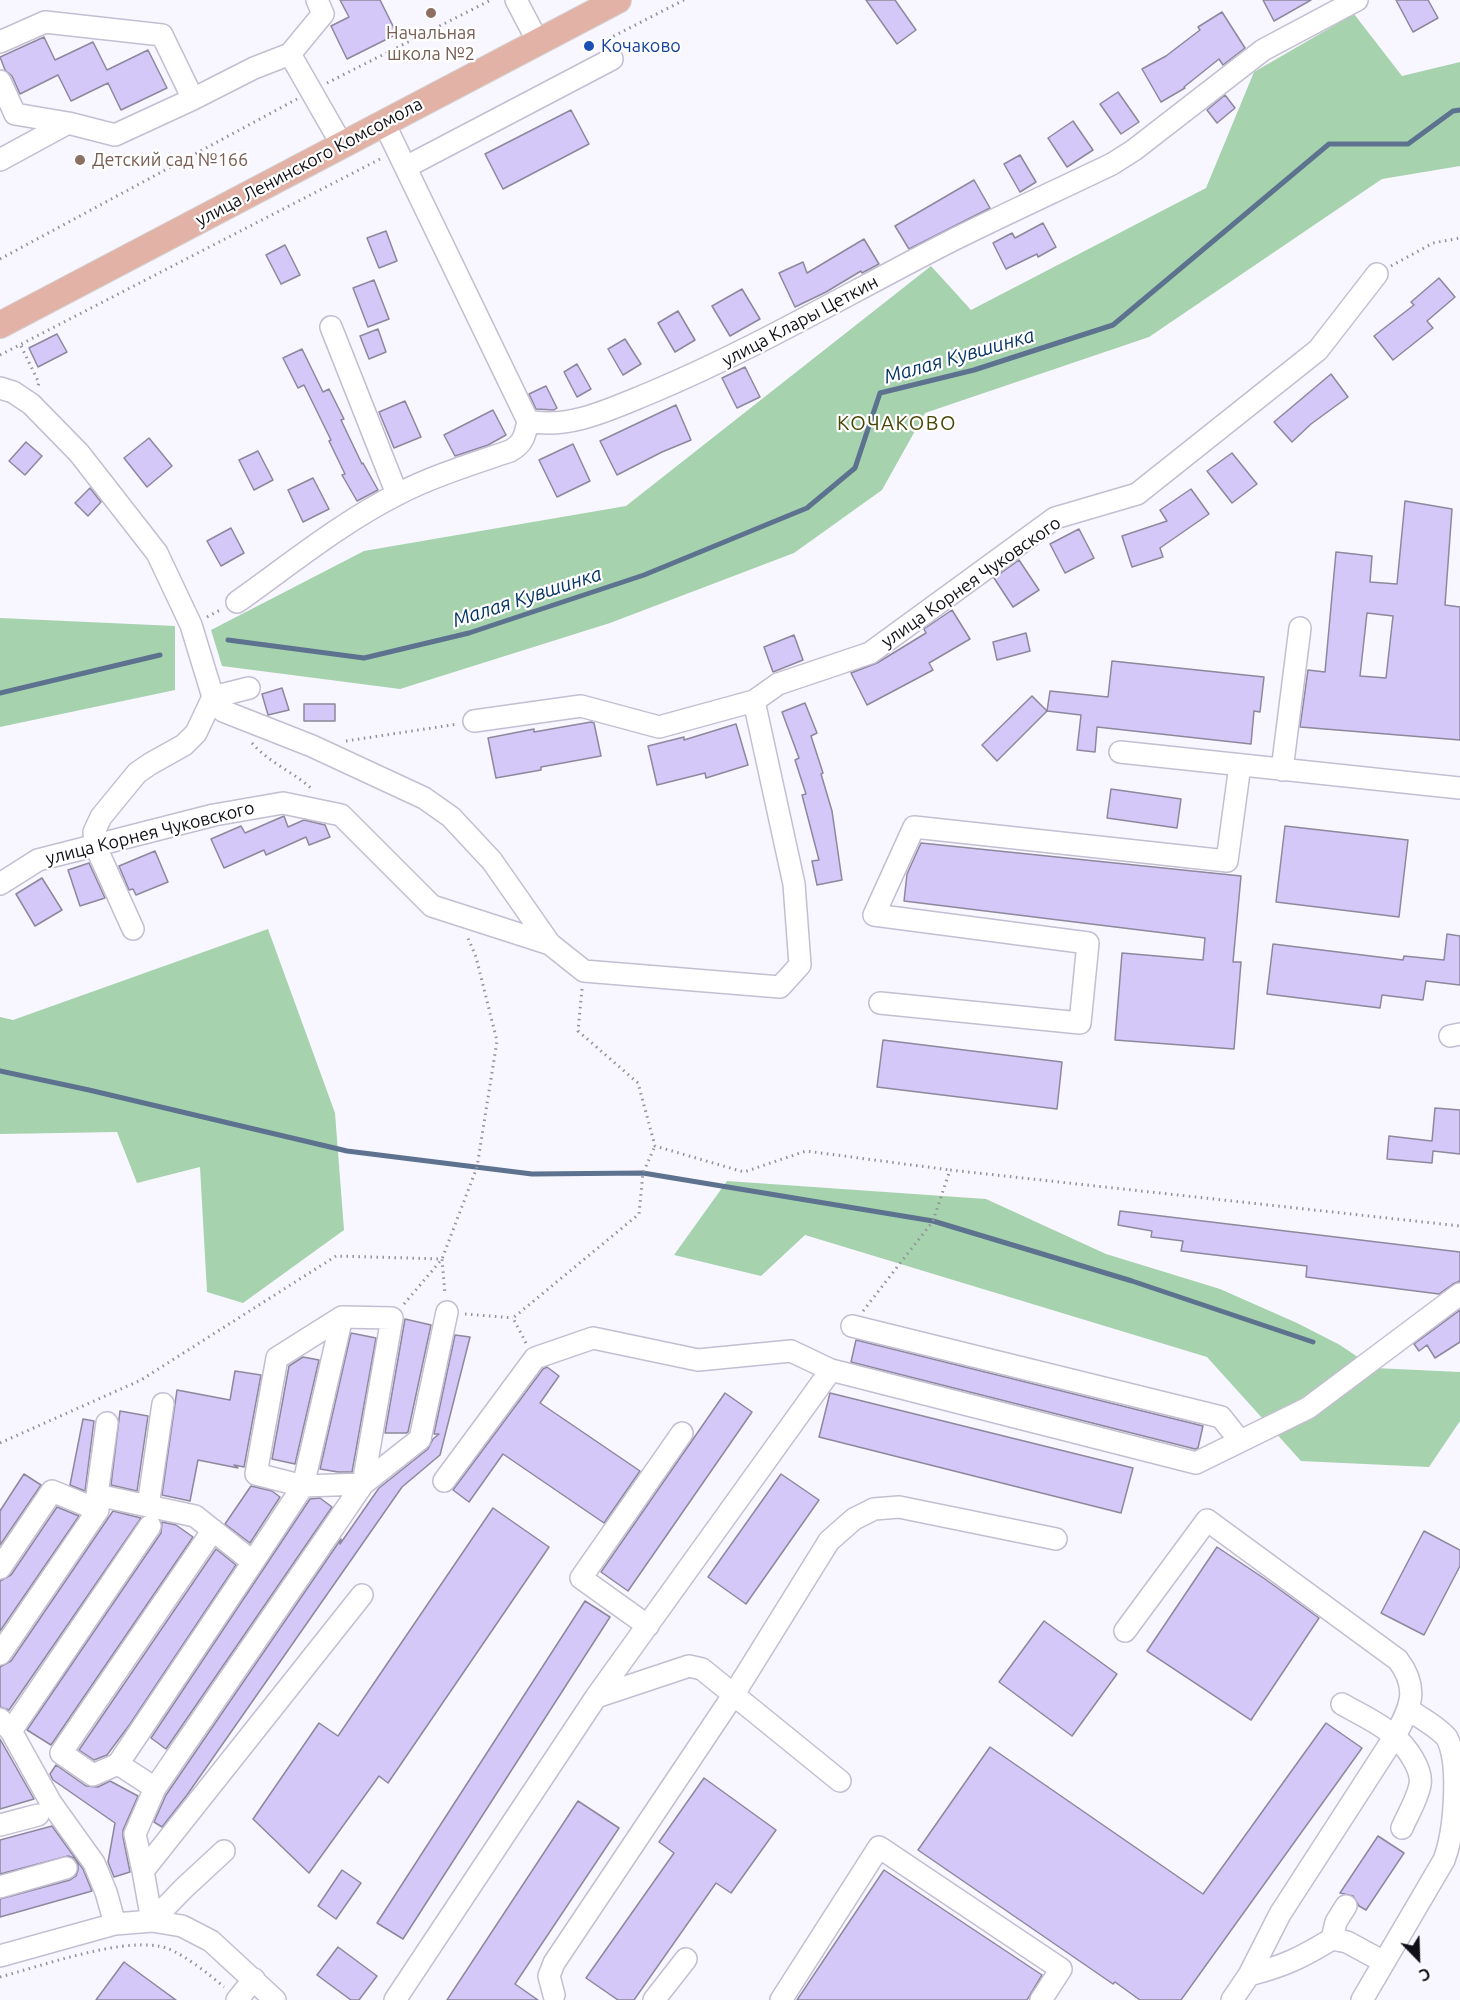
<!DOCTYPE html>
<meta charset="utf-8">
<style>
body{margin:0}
#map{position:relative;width:1460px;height:2000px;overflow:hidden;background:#f8f6ff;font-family:Ubuntu,sans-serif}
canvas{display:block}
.north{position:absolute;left:1388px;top:1928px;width:60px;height:60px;-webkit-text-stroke:4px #fff;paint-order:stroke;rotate:157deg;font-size:16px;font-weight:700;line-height:24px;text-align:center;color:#111017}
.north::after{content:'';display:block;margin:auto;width:21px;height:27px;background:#111017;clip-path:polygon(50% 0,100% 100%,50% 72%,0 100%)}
</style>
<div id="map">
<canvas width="1460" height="2000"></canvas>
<div class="north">С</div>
</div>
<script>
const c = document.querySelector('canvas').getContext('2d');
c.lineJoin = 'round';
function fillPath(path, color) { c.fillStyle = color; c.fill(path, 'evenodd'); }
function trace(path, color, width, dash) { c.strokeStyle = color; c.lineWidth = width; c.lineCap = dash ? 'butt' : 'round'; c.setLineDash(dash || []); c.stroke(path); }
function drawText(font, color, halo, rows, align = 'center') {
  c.font = font + ' Ubuntu,sans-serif'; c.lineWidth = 4.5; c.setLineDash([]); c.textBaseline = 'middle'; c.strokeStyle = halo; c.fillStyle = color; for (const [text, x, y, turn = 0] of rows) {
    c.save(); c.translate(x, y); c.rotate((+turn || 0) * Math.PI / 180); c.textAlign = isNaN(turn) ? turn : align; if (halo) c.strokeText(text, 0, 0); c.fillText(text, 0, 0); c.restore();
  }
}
const forest = new Path2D(`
 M1354,14L1402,76L1460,62V166L1382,179L1149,337L925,413L882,490L794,553L610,623L400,689L222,666L211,630L364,551L626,506L931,266L971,310L1206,188L1254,72Z
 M0,618L175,626V690L0,727Z
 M268,929L335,1113L344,1230L243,1303L207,1292L200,1167L137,1183L117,1132L0,1134V1017L13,1020Z
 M727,1181L986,1199L1106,1254L1220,1289L1297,1323L1340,1345L1374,1368L1460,1372V1421L1429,1467L1301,1461L1207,1357L805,1235L761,1276L674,1255Z`);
const stream = new Path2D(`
 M228,640L364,658L469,633L644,575L807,508L855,468L880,393L974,370L1113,325L1329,144H1408L1453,111L1460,110
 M0,693L160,655
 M0,1071L89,1090L347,1151L532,1174L643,1173L933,1221L1132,1281L1313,1342`);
const building = new Path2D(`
 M340,0H380L397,34L347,59L331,26L349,17Z
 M866,0H895L916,30L897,44Z
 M1263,0H1311L1274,21Z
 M1396,0H1428L1438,18L1413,32Z
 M1222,12L1245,48L1223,65L1219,59L1184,87L1185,88L1161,102L1142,69L1166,56L1200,30L1198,27Z
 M44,37L55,60L93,42L107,70L148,50L167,88L121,110L108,83L71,101L58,75L20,94L12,76L5,70L0,57Z
 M1118,92L1139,122L1121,134L1100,104Z
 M1225,95L1235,108L1217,123L1207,110Z
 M571,110L589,144L503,189L485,154Z
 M1073,121L1093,150L1067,167L1048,138Z
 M1020,155L1036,182L1020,192L1004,164Z
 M974,180L990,208L909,249L895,226Z
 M1043,223L1056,247L1038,257L1037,254L1006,269L993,243L1012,233L1015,238Z
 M386,231L397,261L379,268L367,238Z
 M864,239L879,264L862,273L861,271L826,292L795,307L779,273L803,262L807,273Z
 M285,245L300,275L281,284L266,255Z
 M1439,278L1455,297L1427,321L1433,328L1393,360L1374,336L1414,305L1411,302Z
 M374,280L389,319L368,327L353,288Z
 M742,289L760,319L730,336L712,306Z
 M678,311L695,340L675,352L658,323Z
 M378,329L386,352L369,359L360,336Z
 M57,334L67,352L38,367L29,348Z
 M625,339L641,364L623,375L608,349Z
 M302,349L323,392L329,389L344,419L341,420L362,464L363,463L378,490L357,501L342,475L345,474L329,441L331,440L304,385L298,388L283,358Z
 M577,364L591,389L577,397L564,372Z
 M745,367L760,397L737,408L722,378Z
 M1331,374L1348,397L1311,424L1292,442L1274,422Z
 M546,386L557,408L554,410L536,409L529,394Z
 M405,401L421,437L394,448L379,412Z
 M676,405L691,440L662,452L617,475L600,441Z
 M493,410L506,435L488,445L455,456L444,435Z
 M149,438L172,466L147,487L124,458Z
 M26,442L42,456L25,475L9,461Z
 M573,444L590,481L557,497L539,460Z
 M258,451L273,480L254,490L239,460Z
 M1232,453L1257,484L1232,503L1207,471Z
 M313,478L329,509L303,522L288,490Z
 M90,488L101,502L88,516L75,503Z
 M1191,489L1209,514L1160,548L1163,557L1132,567L1122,536L1167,521L1160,510Z
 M1405,501L1452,509L1445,605L1460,607V740L1300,727L1308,670L1325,672L1336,552L1372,556L1370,582L1397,584ZM1367,613L1393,616L1386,678L1360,676Z
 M231,528L244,553L221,566L207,541Z
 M1079,529L1094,558L1065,573L1050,544Z
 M1019,560L1039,590L1013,607L994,578Z
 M952,610L970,639L929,663L933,670L867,705L851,673L877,663L926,633L924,629Z
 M1026,633L1030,651L997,660L993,642Z
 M794,635L803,660L773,672L764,647Z
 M1112,661L1264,677L1260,712L1254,711L1251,744L1097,727L1095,752L1077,750L1081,715L1047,711L1050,691L1108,697Z
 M282,688L289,710L268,715L262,694Z
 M1032,696L1047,711L997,761L982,745Z
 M805,703L817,733L811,736L823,773L821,774L832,811L842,880L817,885L812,861L819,860L802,795L806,794L795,760L799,758L782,712Z
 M304,704H335V721H304Z
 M591,722L594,723L601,756L541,767V770L496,778L488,738L534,729V732Z
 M736,724L748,765L706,778L705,773L657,785L648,746L684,737V740Z
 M1111,789L1181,799L1177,828L1107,818Z
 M284,816L288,827L304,820L325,825L330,837L309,845L306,837L266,855L264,850L224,868L211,839L241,826L245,833Z
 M1285,826L1408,840L1399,917L1276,902Z
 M921,843L1241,876L1233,962H1241L1234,1049L1115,1040L1122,953L1203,960L1205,938L904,901L907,874Z
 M155,851L168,882L136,895L133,889L129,890L119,866Z
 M89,863L105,898L80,906L68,870Z
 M42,878L62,910L35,926L16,894Z
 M1447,934L1460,936V985L1426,981L1423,1000L1382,995L1380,1008L1267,994L1273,944L1403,960L1404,956L1444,960Z
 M883,1040L1062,1062L1057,1109L877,1087Z
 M1435,1108L1460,1110V1154L1433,1151L1432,1163L1387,1159L1389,1136L1432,1141Z
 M1120,1211L1460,1252V1281L1453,1284L1439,1294L1306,1277L1307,1266L1181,1251L1183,1241L1151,1237L1152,1231L1118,1225Z
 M1460,1310V1342L1435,1358L1427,1345L1419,1351L1414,1344Z
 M405,1319L431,1325L408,1432L406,1433H385Z
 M351,1333L376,1338L352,1472H338L320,1469Z
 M455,1335L470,1337L440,1455L402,1487L187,1795L162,1827L154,1822L166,1795L341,1539L340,1544L379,1488L428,1449L433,1439L439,1434H434Z
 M856,1340L1203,1426L1198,1448L1195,1449L851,1362Z
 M303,1357L319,1360L295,1464L272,1459L289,1366Z
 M547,1367L559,1376L540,1403L640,1471L604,1523L503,1454L469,1502L453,1490L543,1369Z
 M235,1371L261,1375L244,1467L234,1465L238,1468L198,1460L190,1501L162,1495L177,1390L230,1400Z
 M725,1393L752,1412L628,1591L601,1572Z
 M830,1393L1133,1468L1121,1513L819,1437Z
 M120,1411L148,1416L137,1491L111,1485Z
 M83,1419L94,1421L85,1491L70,1485Z
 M24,1474L41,1485L0,1545V1511Z
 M781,1474L819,1500L746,1604L708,1577Z
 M251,1486L272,1491L280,1497L250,1543L225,1524Z
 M320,1498L332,1507L166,1749L151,1738L310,1499Z
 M57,1507L79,1516L0,1631V1581L11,1575Z
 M493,1508L549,1547L388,1783L379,1776L309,1873L253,1819L319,1723L338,1736Z
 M113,1511L141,1518L9,1710L0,1707V1667L11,1661Z
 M162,1522L176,1525L193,1537L51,1745L27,1730L161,1533Z
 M1424,1531L1460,1550V1566L1424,1635L1381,1613Z
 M1217,1547L1265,1579L1319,1618L1251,1720L1147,1651Z
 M216,1549L236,1565L130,1724L107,1755L94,1760L79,1750Z
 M585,1601L610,1617L403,1939L377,1923Z
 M1044,1621L1117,1674L1072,1736L999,1682Z
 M1326,1723L1362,1748L1181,2000H1140L1115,1982L1113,1984L918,1850L990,1747L1203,1894Z
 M0,1739L34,1799L0,1809Z
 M56,1765L86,1786L98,1787L110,1781L138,1796L123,1830V1837L130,1872L114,1877L108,1862L115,1823L53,1780L50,1774Z
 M704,1778L776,1830L731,1893L716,1883L634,2000H618L586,1978L674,1853L659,1842Z
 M578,1801L619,1828L515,1984L538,2000H447Z
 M52,1826L83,1869L92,1891L0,1917V1899L70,1880L76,1876L78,1870V1864L74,1858L68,1856L0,1874V1840Z
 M1378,1836L1404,1853L1366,1910L1359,1906L1353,1896L1340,1893Z
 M342,1870L361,1883L336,1919L318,1906Z
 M884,1870L1042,1975L1027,2000H797Z
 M338,1947L377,1976L359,2000H351L317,1975Z
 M124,1962L176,2000H96Z`);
const path = new Path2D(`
 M608,39L684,0
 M327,83L491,0
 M0,259L297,99
 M1391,266L1433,243L1460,238
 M21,346L39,383L38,386
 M0,355L382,158
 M207,617L222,609
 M346,741L458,724
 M252,743C269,763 294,772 313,790
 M582,989L578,1031L638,1083L655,1146L744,1172L806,1151L950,1170
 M404,1304L442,1259L477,1167L497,1041L476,957L468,938
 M863,1311L933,1221L950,1170L1460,1226
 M465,1314L513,1318
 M526,1343L513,1318L639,1214L643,1173L655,1146
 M0,1443L141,1380L336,1256L442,1259L445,1294
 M0,1977C41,1966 117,1939 158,1946C177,1948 210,1975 224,1987`);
const minor = new Path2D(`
 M317,0L323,14L290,54L342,145
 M516,0L538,42
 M0,42L45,22L162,35L193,99
 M0,81L15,114L68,123L115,135L193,99L254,68L290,54
 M384,123L528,421
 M0,160L68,123
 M406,167L612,59
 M331,327L397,494
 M0,388L13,392L31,404L79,453L157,553L191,625L213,697L223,711L312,746L424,798L451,817L492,861L550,944L584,971L780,987L800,965L794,884L754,701
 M528,421C569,430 613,408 650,393C753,350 849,293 949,242C1003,215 1058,190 1112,164L1134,150L1263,50L1357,0
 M237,602C288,566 342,522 398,494C433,476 472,464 510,451C523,444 525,436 528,421
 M474,721L581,706L659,727L754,701L778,684L870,653L1055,518L1137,494L1318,350L1377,274
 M1120,752L1460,788
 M1282,770L1300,628
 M0,884L38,860L214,815L283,803L341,815L432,906L550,944
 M133,929L95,845L94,832L101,817L137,773L150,764L184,745L196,733L213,697L249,688
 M880,1003L1080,1023L1088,943L874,915L914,827L1227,861L1240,765
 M1450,1036L1460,1034
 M852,1326L1221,1417L1240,1441
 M107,1423L97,1495L148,1506
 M444,1481L535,1358L593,1338L698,1360L791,1351L831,1370L1196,1463L1308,1408L1460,1294
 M253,1562L303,1486L256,1474L277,1358L342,1317
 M0,1568L52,1491L98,1510L0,1654
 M648,1626L581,1578L682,1433
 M1125,1631L1207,1520L1398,1660C1420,1689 1410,1708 1395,1736L1280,1914L1249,1975L1232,2000
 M596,1697L689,1666L702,1669L840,1781
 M1342,1704C1359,1714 1380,1723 1394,1736C1406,1746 1423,1769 1420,1785C1417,1800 1408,1814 1402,1828
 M0,1719L11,1731L51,1803L94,1863L106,1892L115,1924
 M11,1731L150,1526
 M118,1764L253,1562L195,1516L148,1506L163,1404
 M155,1788L118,1764L93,1775L61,1753L213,1530
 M0,1825L38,1815
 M224,1851L183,1889L152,1921L143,1871L362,1595
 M143,1871L135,1834L155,1788L363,1484L392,1318L342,1317L303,1486L363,1484L420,1439L447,1312
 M0,1887L66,1868
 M1332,1939L1336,1922L1346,1906
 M0,1956L115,1924L152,1921L182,1926L211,1941L275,2000
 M1249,1975C1284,1966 1301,1958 1332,1939L1347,1942L1384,1962
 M554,1995L549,1976L554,1963L734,1694L829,1541L854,1519L874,1509L899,1507L1056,1539
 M237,2000L254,1979
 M395,2000L596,1697L831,1370
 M654,2000L686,1959
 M781,2000L879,1847L1061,1969L1041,2000
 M1362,2000L1444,1860C1455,1831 1460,1764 1447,1738C1438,1727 1421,1718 1409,1710`);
const major = new Path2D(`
 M0,325L618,0`);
const markers = [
 [431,13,6,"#8d6e63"],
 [589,46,6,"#1a4fb4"],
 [80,160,6,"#8d6e63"]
];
const educationNames = [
 ["Начальная",431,33],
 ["школа №2",431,54],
 ["Детский сад №166",92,160,"left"]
];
const transitNames = [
 ["Кочаково",601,46]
];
const streetNames = [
 ["улица Ленинского Комсомола",309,162,-28],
 ["улица Клары Цеткин",800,321,-28],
 ["улица Корнея Чуковского",971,582,-35],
 ["улица Корнея Чуковского",150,833,-14]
];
const waterNames = [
 ["Малая Кувшинка",959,356,-16],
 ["Малая Кувшинка",527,597,-18]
];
const neighbourhoodNames = [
 ["КОЧАКОВО",897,423]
];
fillPath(forest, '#a6d2ae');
trace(stream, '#5c728f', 5);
fillPath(building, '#d4c8f8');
trace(building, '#8d889c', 1.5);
trace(minor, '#c3bed2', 24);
trace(major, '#d4d4d5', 28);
trace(path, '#93919a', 3, [1.5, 4.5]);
trace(minor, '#fff', 21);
trace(major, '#e1b2a5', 26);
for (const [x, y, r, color] of markers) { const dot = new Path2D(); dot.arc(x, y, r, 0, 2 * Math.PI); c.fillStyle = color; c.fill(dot); trace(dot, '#fff', 2); }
drawText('18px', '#785e54', '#fff', educationNames);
drawText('18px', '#164399', '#fff', transitNames, 'left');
drawText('18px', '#111017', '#fff', streetNames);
drawText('italic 20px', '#063566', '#fff', waterNames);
c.letterSpacing = '1.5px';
drawText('20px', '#464605', '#fff', neighbourhoodNames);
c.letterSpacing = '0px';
</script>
